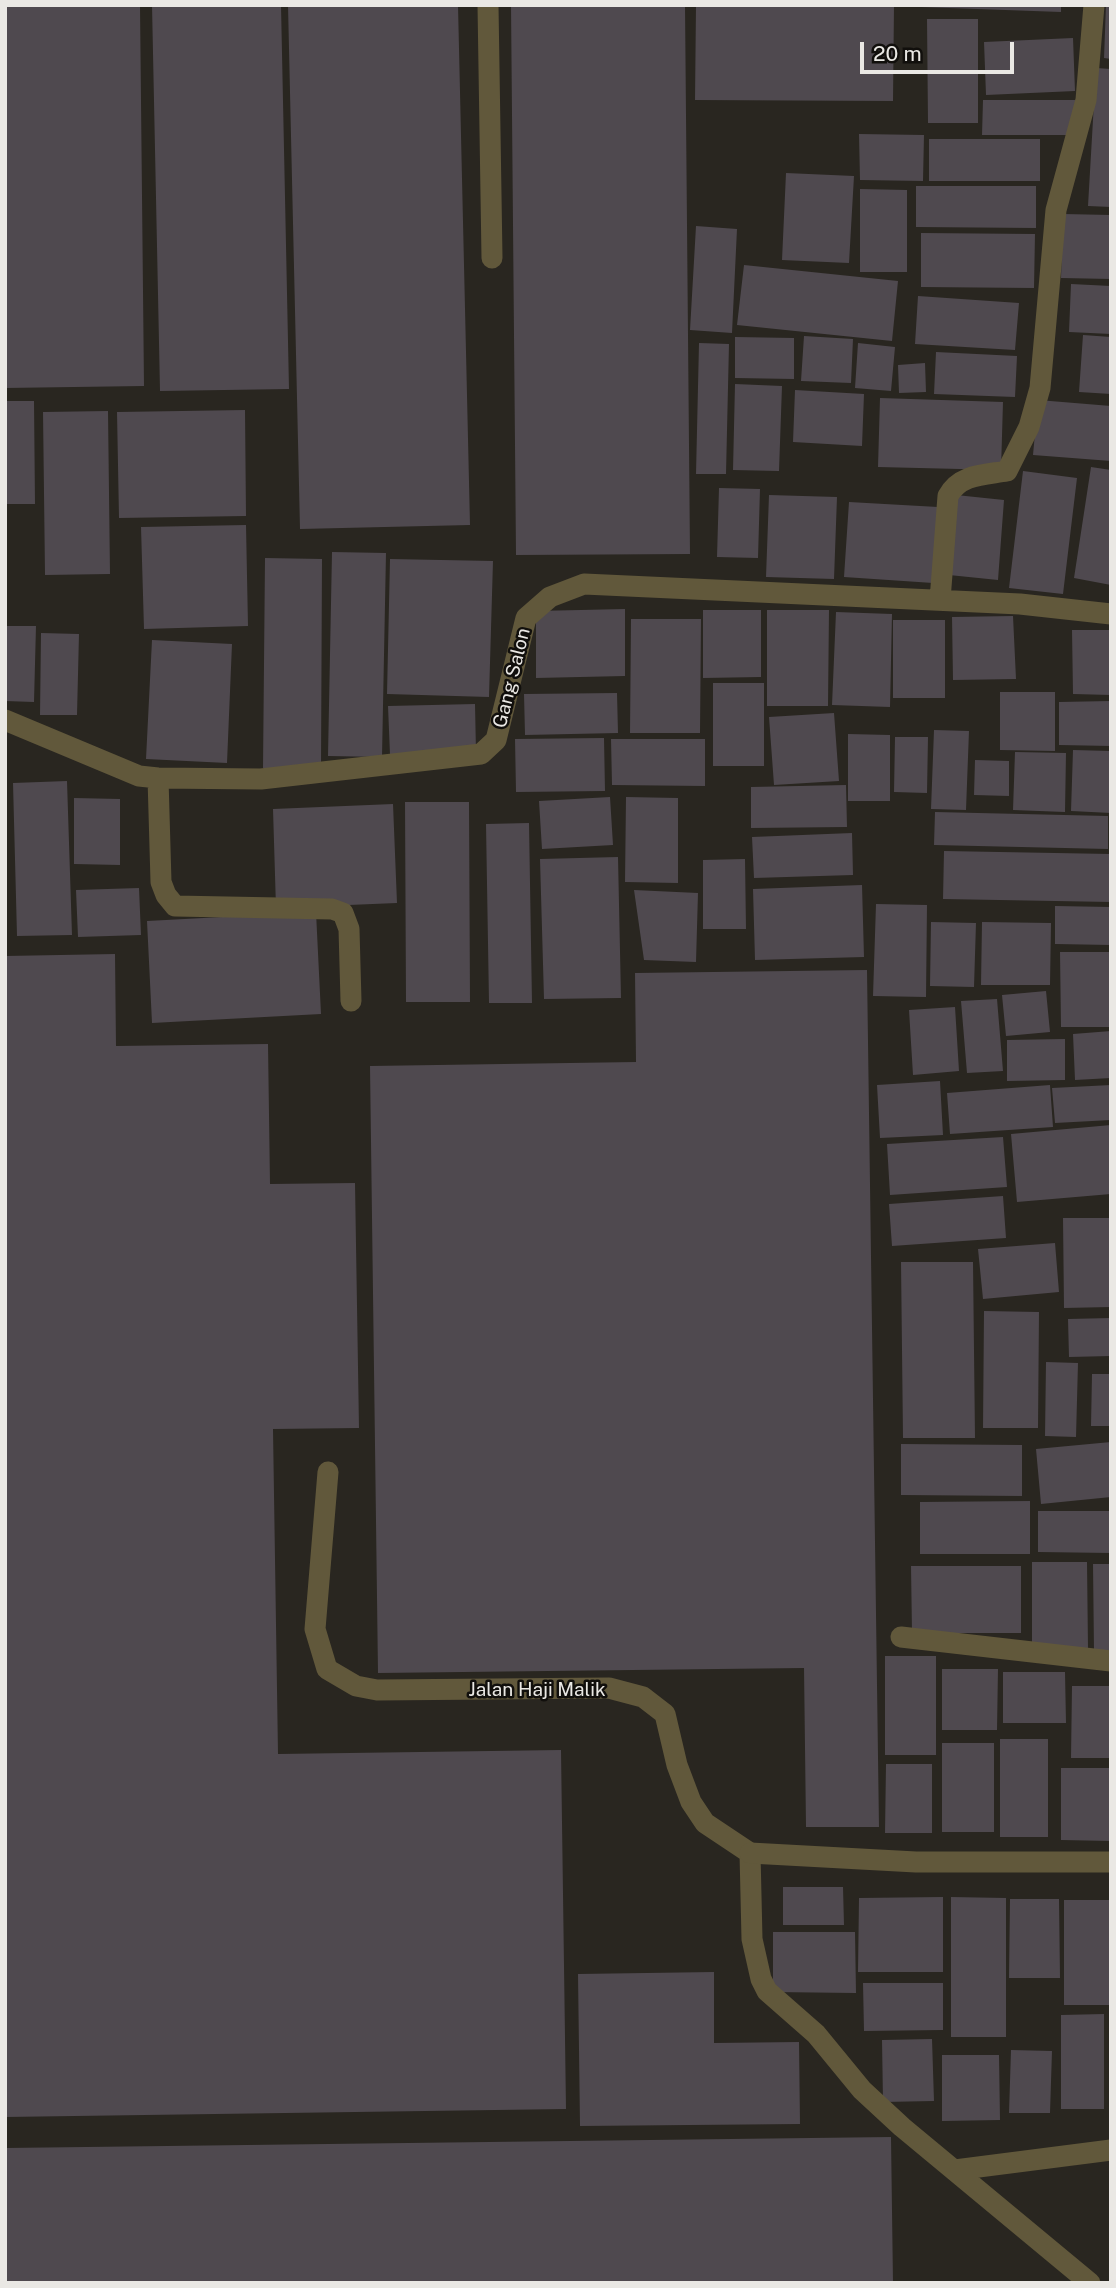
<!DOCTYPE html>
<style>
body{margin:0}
#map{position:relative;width:1116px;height:2288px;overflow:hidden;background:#292620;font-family:"Public Sans",sans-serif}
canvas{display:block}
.frame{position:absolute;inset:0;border:7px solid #eae8e4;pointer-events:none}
.scale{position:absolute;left:860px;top:42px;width:154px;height:32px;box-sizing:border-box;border:4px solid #eae8e4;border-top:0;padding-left:9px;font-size:21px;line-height:24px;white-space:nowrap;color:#eae8e4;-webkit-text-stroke:5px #110f0c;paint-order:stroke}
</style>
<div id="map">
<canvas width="1116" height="2288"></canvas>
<div class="frame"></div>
<div class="scale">20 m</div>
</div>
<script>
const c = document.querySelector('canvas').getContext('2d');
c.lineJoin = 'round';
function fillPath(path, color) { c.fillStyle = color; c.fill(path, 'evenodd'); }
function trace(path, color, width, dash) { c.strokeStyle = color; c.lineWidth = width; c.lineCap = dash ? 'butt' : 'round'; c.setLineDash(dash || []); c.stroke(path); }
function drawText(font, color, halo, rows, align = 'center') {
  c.font = font + ' "Public Sans",sans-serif'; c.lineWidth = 5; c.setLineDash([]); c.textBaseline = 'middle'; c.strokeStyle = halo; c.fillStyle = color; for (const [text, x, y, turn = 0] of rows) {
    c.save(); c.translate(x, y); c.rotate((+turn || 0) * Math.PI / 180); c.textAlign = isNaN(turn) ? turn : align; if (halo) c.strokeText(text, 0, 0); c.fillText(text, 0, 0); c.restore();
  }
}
const building = new Path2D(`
 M5,5H140L144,386L5,388Z
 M152,5H281L289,389L160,391Z
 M288,5H458L470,525L300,529Z
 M511,5H685L690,554L516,555Z
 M696,5H894L893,101L695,100Z
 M921,5H1061V12L921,7Z
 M1106,5H1111V59L1104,58Z
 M927,19H978V123H928Z
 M1073,38L1075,91L986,95L984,42Z
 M1096,68L1111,69V207L1088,206Z
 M983,100H1075V135H982Z
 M859,134L924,135L923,181L860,180Z
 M929,139H1040V181H929Z
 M786,173L854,176L849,263L782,260Z
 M916,186H1036V228L916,227Z
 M860,189L907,190V272H860Z
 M1063,214L1111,215V279L1061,278Z
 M696,226L737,229L732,333L690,330Z
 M921,233L1035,234L1034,288L921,287Z
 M744,265L898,281L892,341L737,325Z
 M1071,284L1111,286V334L1069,332Z
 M918,296L1019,303L1015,350L915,344Z
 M1083,335L1111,337V394L1079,392Z
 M804,336L853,339L851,383L801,381Z
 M735,337L794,338V379L735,378Z
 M699,343L729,344L726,474H696Z
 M858,343L895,347L891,391L855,388Z
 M936,352L1017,356L1015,397L934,394Z
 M925,363L926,392L899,393L898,365Z
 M735,384L782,386L779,471L733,470Z
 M795,390L864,394L862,446L793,442Z
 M880,398L1003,402L1001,470L878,467Z
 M1038,400L1111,406V461L1033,455Z
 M5,401H34L35,504H5Z
 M245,410L246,516L119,518L117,412Z
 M108,411L110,574L45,575L43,412Z
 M1091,467L1111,470V585L1074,578Z
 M1023,471L1077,478L1063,594L1009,588Z
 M719,488L760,489L758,558L717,557Z
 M769,495L837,497L834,579L766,577Z
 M956,495L1004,500L998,580L949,575Z
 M849,502L938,507L933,583L844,577Z
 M246,525L248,626L144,629L141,527Z
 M332,552L386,553L382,757L328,756Z
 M265,558L322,559L321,768H263Z
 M390,559L493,561L489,697L387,694Z
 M625,609V676L536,678V611Z
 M703,610H761V677L703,678Z
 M767,610H829L828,706H767Z
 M836,612L892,614L890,707L832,705Z
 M1013,616L1016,679L953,680L952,617Z
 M631,619H701L700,733H630Z
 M893,620H945V698H893Z
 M5,626H36L34,702L5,701Z
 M1072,630H1111V695L1073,694Z
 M41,633L79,634L77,715H40Z
 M152,640L232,644L227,763L146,759Z
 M713,683H764V766H713Z
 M1000,692H1055V751L1000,750Z
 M617,693L618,733L525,735L524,694Z
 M1111,701V746L1059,745V702Z
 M475,704L476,752L390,755L388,706Z
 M834,713L839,781L774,785L769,717Z
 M934,730L969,731L966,810L931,809Z
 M848,734L890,735V801H848Z
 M895,737H928L927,793L894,792Z
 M604,738L605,791L516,792L515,739Z
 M611,739H705V786L612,785Z
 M1073,750L1111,751V813L1071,811Z
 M1015,752L1066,753L1065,812L1013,810Z
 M975,760L1009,761V796L974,795Z
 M67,781L72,935L17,936L13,783Z
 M846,785L847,827L751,828V787Z
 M610,797L613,845L542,849L539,801Z
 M626,797L678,798V883L625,882Z
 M74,798L120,799V865L74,864Z
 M405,802H469L470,1002H406Z
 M393,804L397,903L276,908L273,809Z
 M935,812L1108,816V849L934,845Z
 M529,823L532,1003H489L486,824Z
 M852,833L853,875L754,878L752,837Z
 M944,851L1111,854V902L943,899Z
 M618,857L621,998L544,999L540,859Z
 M745,859L746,929H703V860Z
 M862,885L864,957L755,960L753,889Z
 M139,888L141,935L78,937L76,890Z
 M634,890L698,893L696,962L644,960Z
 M876,904L927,905L926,997L873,996Z
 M1055,906L1111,907V945L1055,944Z
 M316,912L321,1014L152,1023L147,921Z
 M931,922L976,923L974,987L930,986Z
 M982,922L1051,923L1050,985H981Z
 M1060,952H1111V1027H1061Z
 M115,954L116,1046L268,1044L270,1184L355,1183L359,1428L273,1429L278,1754L561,1750L566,2109L5,2117V956Z
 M867,970L879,1827H806L804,1668L378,1673L370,1066L636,1062L635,973Z
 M1046,991L1050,1032L1006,1036L1002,995Z
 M997,999L1003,1071L967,1073L961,1001Z
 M955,1007L959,1071L913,1075L909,1010Z
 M1111,1031V1078L1075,1080L1073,1034Z
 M1065,1039V1080L1007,1081V1040Z
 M940,1081L943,1135L880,1138L877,1085Z
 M1050,1085L1053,1127L950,1134L947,1093Z
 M1111,1085V1120L1055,1123L1052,1088Z
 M1111,1125V1194L1017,1202L1011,1134Z
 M1003,1137L1007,1187L890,1195L887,1144Z
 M1003,1196L1006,1238L892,1246L889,1204Z
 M1063,1218H1111V1307L1064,1308Z
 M1055,1243L1059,1292L983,1299L978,1249Z
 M901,1262H973L975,1438H903Z
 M984,1311L1039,1312L1038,1428H983Z
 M1111,1318V1356L1069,1357L1068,1319Z
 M1046,1362L1078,1363L1076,1437L1045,1436Z
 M1092,1374H1111V1426H1091Z
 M1111,1442V1497L1041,1504L1036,1449Z
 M901,1444L1022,1445V1496L901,1495Z
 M1030,1501V1554H920V1502Z
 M1038,1511H1111V1553L1038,1552Z
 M1032,1562H1087L1088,1648H1032Z
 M1093,1564H1111V1651L1094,1652Z
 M911,1566H1021V1633H912Z
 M885,1656H936V1755H885Z
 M942,1669H998L997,1730H942Z
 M1003,1672H1065L1066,1723H1003Z
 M1072,1686H1111V1758H1071Z
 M1000,1739H1048V1837H1000Z
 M942,1743H994V1832H942Z
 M886,1764H932V1833H885Z
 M1061,1768H1111V1841L1061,1840Z
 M783,1887H843L844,1925H783Z
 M943,1897V1972H858L859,1898Z
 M951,1897L1006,1898V2037H951Z
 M1010,1899H1059L1060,1978H1009Z
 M1064,1900H1109L1110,2005H1064Z
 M773,1932H855L856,1993L773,1992Z
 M714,1972V2043L799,2042L800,2124L580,2126L578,1974Z
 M863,1983H943V2030L864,2031Z
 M1104,2014V2109H1061V2015Z
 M932,2039L934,2101L883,2102L882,2040Z
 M1011,2050L1052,2051L1050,2113H1009Z
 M942,2055H999L1000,2120L942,2121Z
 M891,2137L893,2283H5V2148Z`);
const lane = new Path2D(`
 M488,5L492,258
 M328,1472L315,1629L327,1669L356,1686L377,1690L609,1688L643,1697L665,1714L677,1765L691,1802L705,1823L750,1853L752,1939L761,1979L767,1991L816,2034L862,2090L902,2127L1090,2283
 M955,2170L1111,2150`);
const street = new Path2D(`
 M940,600L948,496C960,474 984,475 1007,471L1029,427L1040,388L1056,210L1086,100L1094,5
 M5,720L139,776L158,778L261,779L481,754L496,740L526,618L550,597L584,584L1020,604L1111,614
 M158,778L161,882L166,895L175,906L332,909L343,913L349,929L351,1001
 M901,1637L1111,1661
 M750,1853L916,1862H1111`);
const streetNames = [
 ["Gang Salon",512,678,-76],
 ["Jalan Haji Malik",537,1690]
];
fillPath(building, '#4f494f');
trace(lane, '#61583b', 21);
trace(street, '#61583b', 21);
drawText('19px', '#eae8e4', '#110f0c', streetNames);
</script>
